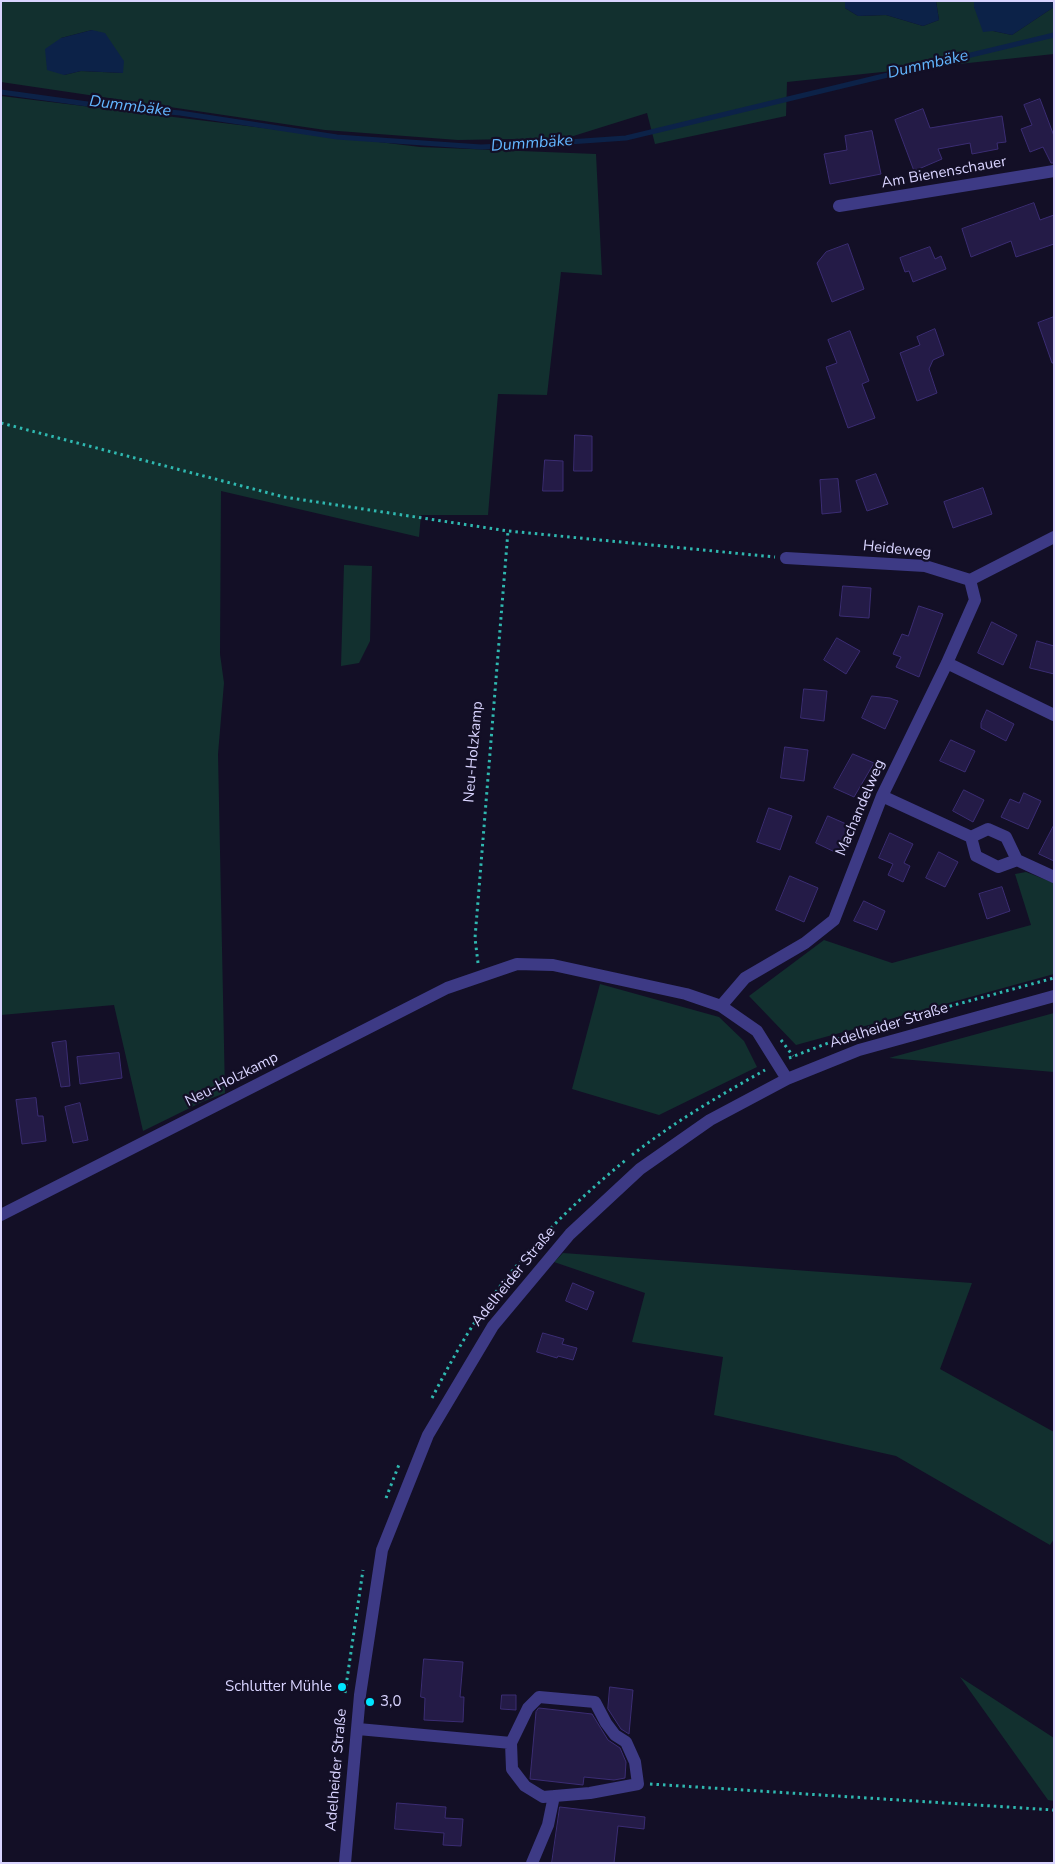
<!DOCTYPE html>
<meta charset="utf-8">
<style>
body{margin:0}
#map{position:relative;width:1055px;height:1864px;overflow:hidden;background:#130f26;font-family:"Nunito Sans",sans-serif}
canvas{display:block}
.frame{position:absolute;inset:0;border:2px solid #d9d4ff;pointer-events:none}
</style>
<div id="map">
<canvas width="1055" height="1864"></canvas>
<div class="frame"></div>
</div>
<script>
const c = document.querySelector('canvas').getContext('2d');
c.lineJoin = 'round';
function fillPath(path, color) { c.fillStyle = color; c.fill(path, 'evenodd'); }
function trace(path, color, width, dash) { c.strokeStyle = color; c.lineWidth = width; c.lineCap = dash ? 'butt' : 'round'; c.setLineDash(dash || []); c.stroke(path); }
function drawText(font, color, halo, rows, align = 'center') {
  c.font = font + ' "Nunito Sans",sans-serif'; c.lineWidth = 4.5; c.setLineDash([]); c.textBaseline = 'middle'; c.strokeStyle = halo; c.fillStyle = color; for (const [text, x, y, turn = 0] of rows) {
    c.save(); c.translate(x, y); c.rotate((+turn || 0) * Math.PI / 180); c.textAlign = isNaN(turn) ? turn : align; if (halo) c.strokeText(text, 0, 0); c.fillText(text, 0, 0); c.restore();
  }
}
const green = new Path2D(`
 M1,1H845V8L858,16L886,15L923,26L939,20L936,1H974V7L993,31L1012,35L1054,7V54L787,82L786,116L655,144L647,113L567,138L458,140L325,130L1,82ZM92,30L123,73L81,71L64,75L61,38Z
 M1,96L420,147L596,154L602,275L561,272L547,395L498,394L488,515H421L419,537L221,491L220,654L224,683L218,754L225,1093L202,1102L143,1131L114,1005L1,1015Z
 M344,565L372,566L370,641L359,663L341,666Z
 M1026,872L1054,883V974L796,1045L749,996L824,940L892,963L1031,925L1015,874Z
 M600,984L719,1017L744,1041L757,1067L659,1115L572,1089Z
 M1054,1013V1072L889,1058Z
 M563,1253L972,1283L940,1369L1054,1432V1539L1050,1545L896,1456L714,1415L723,1357L632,1342L645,1293L554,1262Z
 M960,1677L1054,1738V1801L1048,1800Z`);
const water = new Path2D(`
 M845,1H936L939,20L923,26L886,15L858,16L845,8Z
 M974,1H1054V7L1012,35L993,31L983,32L974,7Z
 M92,30L105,33L124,61L123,73L81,71L64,75L47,70L45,49L61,38Z`);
const stream = new Path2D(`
 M1,92L95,105L180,113L337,137L481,147L526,145L626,138L1054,35`);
const building = new Path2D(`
 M1040,99L1054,136V163H1051L1043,147L1030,152L1021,129L1032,125L1024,105Z
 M923,109L930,128L1002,116L1006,142L997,143L998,149L972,154L970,143L938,149L942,159L914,171L895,120Z
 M872,131L881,174L830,184L824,154L847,150L845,136Z
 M1034,203L1040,220L1054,215V244L1016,257L1011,241L971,257L962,229Z
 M848,244L864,289L832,302L817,263L826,252Z
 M930,247L935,259L941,256L946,269L913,282L909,271L905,272L900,258Z
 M1054,317V363H1052L1038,323Z
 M935,329L944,355L933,360L929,369L937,393L917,401L900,353L920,345L917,337Z
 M850,331L869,381L862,384L875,418L848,428L826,367L837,363L828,340Z
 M575,435L592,436V471H574Z
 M545,460L563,461V491H543Z
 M876,474L888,504L867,511L856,481Z
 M838,479L841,512L822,514L820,480Z
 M983,488L992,514L953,528L944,502Z
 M843,586L871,588L869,618L840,616Z
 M919,606L943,614L919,677L896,667L901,657L893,654L902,634L908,636Z
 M992,622L1017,635L1003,665L978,653Z
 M837,638L860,651L846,674L824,660Z
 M1037,641L1054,646V674L1030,668Z
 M804,689L827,691L824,721L801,718Z
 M872,696L890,698L898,701L885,729L862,718Z
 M987,710L1014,724L1006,741L981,728V723Z
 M951,740L975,751L965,772L940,761Z
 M785,747L808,750L804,781L781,778Z
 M853,754L874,763L854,797L834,788Z
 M964,790L984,800L973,822L953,811Z
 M1024,793L1041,801L1028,829L1001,817L1010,799L1019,803Z
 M769,808L792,816L780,850L757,842Z
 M828,816L853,827L841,855L816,843Z
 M1054,825V861L1039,854Z
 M890,833L913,844L904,863L910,866L903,882L888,875L893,864L879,858Z
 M939,852L958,862L945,887L926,878Z
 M790,876L818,888L804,922L776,910Z
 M1002,887L1010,911L987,919L979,894Z
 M864,901L885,911L877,930L854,921Z
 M66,1041L70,1086L61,1087L52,1043Z
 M119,1053L122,1078L80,1084L77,1057Z
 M36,1098L38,1116H43L46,1141L22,1144L16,1100Z
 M80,1103L88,1140L73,1143L65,1107Z
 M573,1283L594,1292L587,1310L566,1301Z
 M543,1333L564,1339L562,1344L577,1348L573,1360L558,1356L557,1358L537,1352Z
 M424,1659L463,1662L460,1697H464L463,1722L424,1720L425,1698L421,1697Z
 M610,1687L633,1690L629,1734L621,1729L608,1709Z
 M502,1695H516V1710L501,1709Z
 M539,1708L592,1714L608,1740L620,1748L626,1762L625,1778L614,1780L584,1777L583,1785L530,1779L536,1712Z
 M397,1803L446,1807L445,1818L463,1819L461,1846L443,1845L444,1833L395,1829Z
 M560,1807L645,1817L644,1829L618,1826L614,1863H552Z`);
const path = new Path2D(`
 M1,423L284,497L508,531L775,557
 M478,963L475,938L508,531
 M781,1040L793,1056
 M789,1058L862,1030L1054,978
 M632,1155C674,1122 719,1096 765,1070
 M432,1398C450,1363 469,1328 493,1296C530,1245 578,1199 627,1159
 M386,1498L400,1462
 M345,1693L363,1570
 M650,1784L1054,1810`);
const minor = new Path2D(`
 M839,206L1054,171
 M786,558L925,566L970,580L1054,537
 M947,663L1054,715
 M882,796L971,837L976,856L998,867L1017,860
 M971,837L988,829L1006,837L1017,860L1054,877
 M721,1006L745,978L805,943L834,920L882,796L947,663L975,600L970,580
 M1,1215L447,988L517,964L553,965L686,994L721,1006L757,1031L787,1079
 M358,1729L511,1743L512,1769L525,1786L543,1797L590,1793L638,1784L635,1762L626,1742L615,1735L606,1723L595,1702L539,1697L528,1708L511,1743
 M345,1863L360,1695L382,1550L428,1435L493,1326L570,1234L640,1169L710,1120L787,1079L859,1050L1054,996
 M532,1863L548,1825L554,1796`);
const markers = [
 [342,1687,5,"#00e5ff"],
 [370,1702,5,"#00e5ff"]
];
const streetNames = [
 ["Am Bienenschauer",944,173,-10],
 ["Heideweg",897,550,6],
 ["Neu-Holzkamp",474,752,-85],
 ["Machandelweg",861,808,-67],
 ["Adelheider Straße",889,1026,-17],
 ["Neu-Holzkamp",232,1080,-27],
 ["Adelheider Straße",514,1277,-51],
 ["Adelheider Straße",337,1770,-85]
];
const poiNames = [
 ["Schlutter Mühle",332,1687],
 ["3,0",380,1702,"left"]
];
const waterNames = [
 ["Dummbäke",928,65,-13],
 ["Dummbäke",130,107,7],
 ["Dummbäke",532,144,-4]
];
fillPath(green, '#12302f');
fillPath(water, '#0c2248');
trace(stream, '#0c2248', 5);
fillPath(building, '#241b47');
trace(building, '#3b2d73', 1);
trace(path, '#2fb8b0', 3, [2.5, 4]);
trace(minor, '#3d3a85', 12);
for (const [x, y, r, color] of markers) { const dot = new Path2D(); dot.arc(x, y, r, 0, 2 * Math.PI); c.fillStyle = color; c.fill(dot); trace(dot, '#130f26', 2); }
drawText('15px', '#d9d4ff', '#130f26', streetNames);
drawText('15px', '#d9d4ff', '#130f26', poiNames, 'right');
drawText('italic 16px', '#62b6ff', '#130f26', waterNames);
</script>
